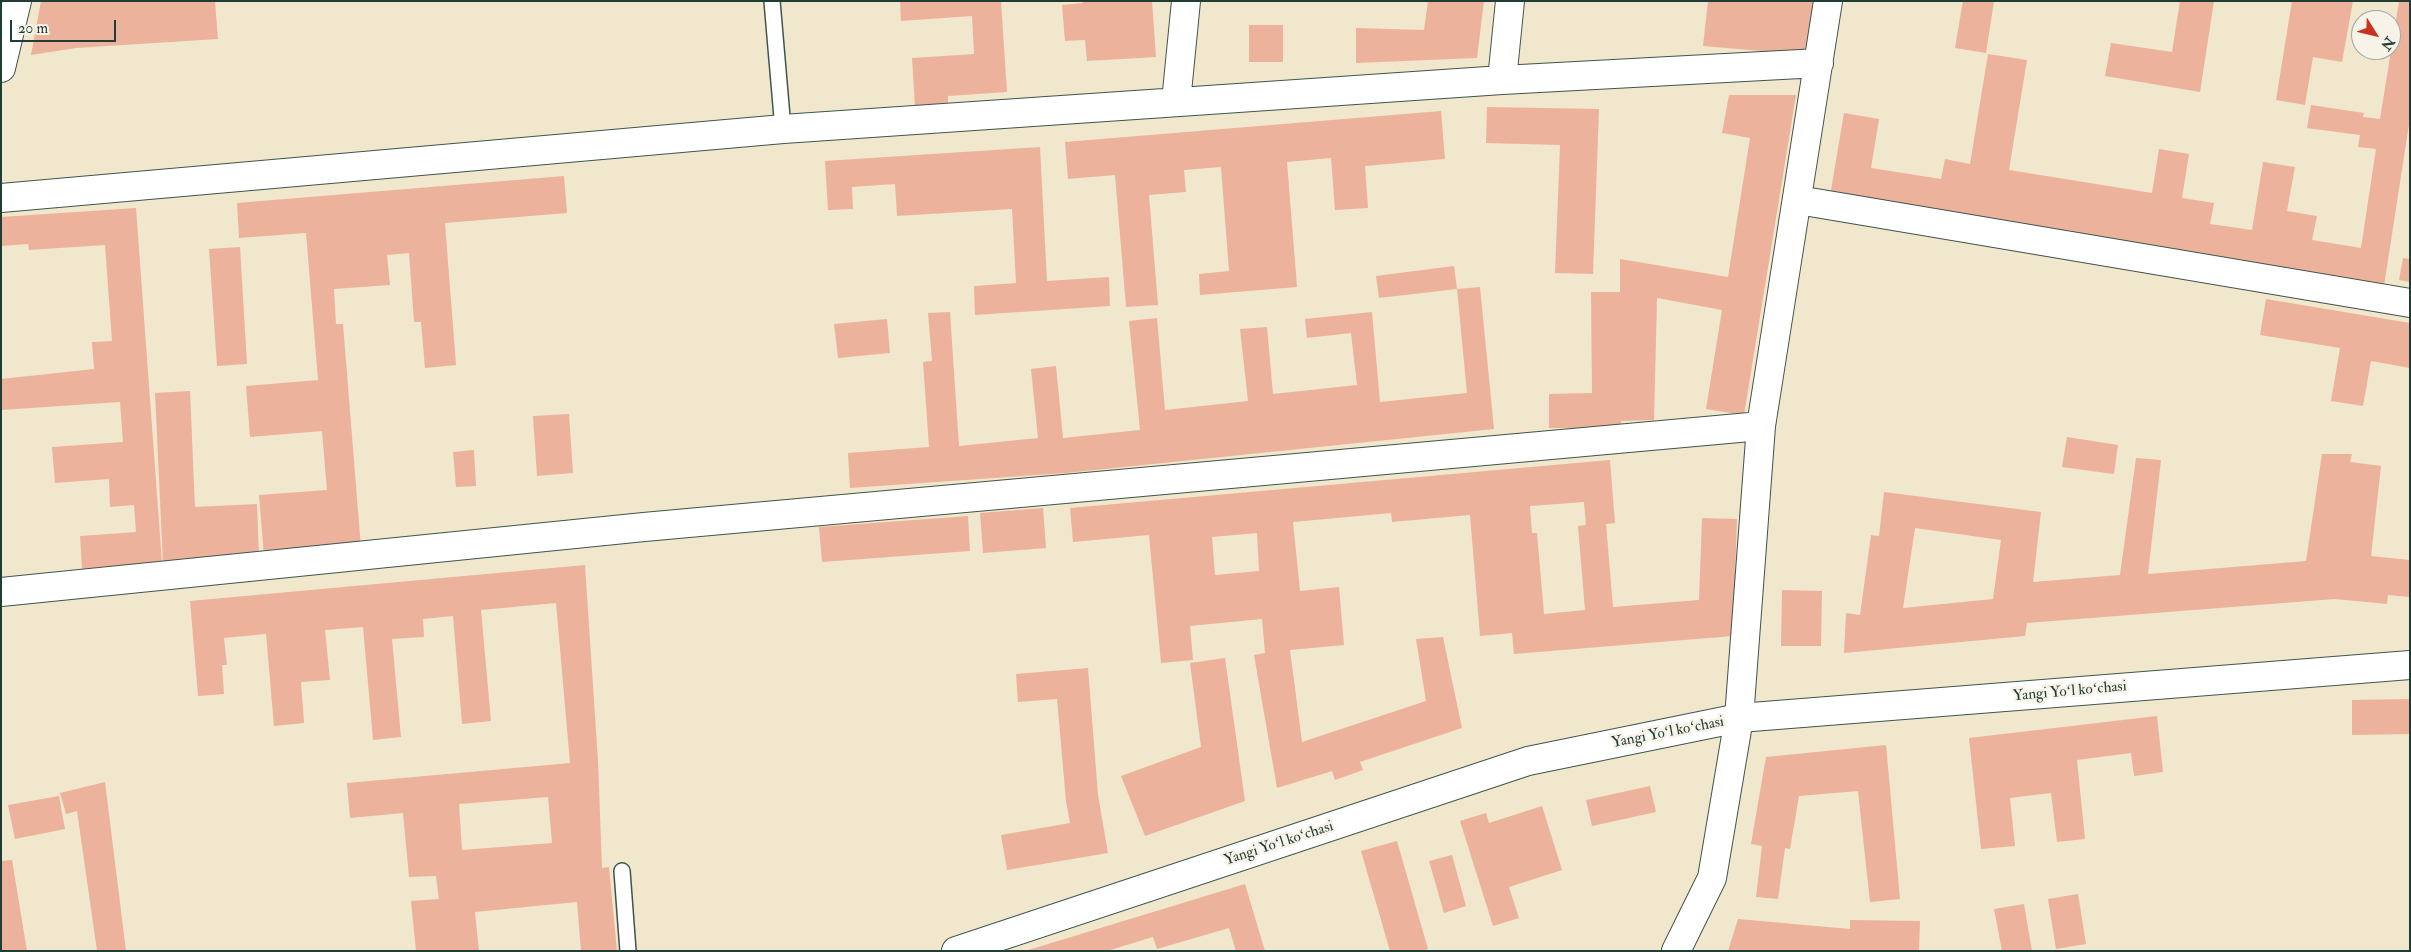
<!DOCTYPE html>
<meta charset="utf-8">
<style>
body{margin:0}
#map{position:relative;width:2411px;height:952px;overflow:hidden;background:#f0e7cd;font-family:"IM FELL Double Pica",serif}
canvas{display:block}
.frame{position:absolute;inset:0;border:2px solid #1f3d34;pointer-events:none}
.north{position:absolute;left:2351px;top:10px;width:50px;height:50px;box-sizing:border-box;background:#f7f3e8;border:1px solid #a1aaa0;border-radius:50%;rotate:126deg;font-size:14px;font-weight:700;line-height:20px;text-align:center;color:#1f3d34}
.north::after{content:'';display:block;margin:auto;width:18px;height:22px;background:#c8321e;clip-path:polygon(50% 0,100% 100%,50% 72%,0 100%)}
.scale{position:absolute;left:10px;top:20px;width:106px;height:22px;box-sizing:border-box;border:2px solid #1f3d34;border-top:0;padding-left:6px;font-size:15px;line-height:18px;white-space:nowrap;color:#1f3d34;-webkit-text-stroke:4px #f7f3e8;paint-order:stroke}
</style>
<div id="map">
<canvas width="2411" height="952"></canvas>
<div class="frame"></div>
<div class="north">N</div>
<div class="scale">20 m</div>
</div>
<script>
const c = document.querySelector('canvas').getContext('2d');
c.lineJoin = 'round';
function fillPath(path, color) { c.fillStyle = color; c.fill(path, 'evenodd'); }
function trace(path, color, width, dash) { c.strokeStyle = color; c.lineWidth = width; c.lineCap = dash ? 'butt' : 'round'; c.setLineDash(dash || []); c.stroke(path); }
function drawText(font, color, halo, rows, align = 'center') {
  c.font = font + ' "IM FELL Double Pica",serif'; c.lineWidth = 5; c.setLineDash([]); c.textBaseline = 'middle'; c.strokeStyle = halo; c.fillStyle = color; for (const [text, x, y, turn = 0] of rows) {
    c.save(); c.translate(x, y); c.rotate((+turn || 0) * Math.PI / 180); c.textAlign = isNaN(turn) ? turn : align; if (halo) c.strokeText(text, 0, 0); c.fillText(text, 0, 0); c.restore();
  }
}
const building = new Path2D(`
 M41,1H215L218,39L76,48L31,55Z
 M900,1H1001L1007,92L948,96V103L915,106L912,58L974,54L972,16L901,21Z
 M1083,1H1152L1156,57L1087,61L1085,40L1065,41L1062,5L1083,3Z
 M1428,1H1484L1477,58L1356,63V28L1424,30Z
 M1708,1H1813L1808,55L1703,46Z
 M1963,1H1994L1986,53L1955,48Z
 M2180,1H2214L2200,92L2105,76L2111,43L2172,52Z
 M2292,1H2353L2342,62L2313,57L2305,105L2276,100Z
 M2399,1H2410V118L2384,286L1830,196L1844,113L1879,119L1871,168L1941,179L1945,159L1970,164L1988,54L2027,60L2009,170L2152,193L2159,149L2189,154L2182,198L2214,203L2210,224L2252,230L2263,162L2295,167L2287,211L2317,216L2312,240L2361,248L2376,149L2358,147L2360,135L2307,128L2311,105L2364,113L2363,117L2380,119Z
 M1249,25H1283V62H1249Z
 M1729,95H1796L1744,415L1706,409L1722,310L1657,298L1654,420L1621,421L1622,428H1549V394L1592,393L1591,292H1620V259L1728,277L1750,138L1722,133Z
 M1487,107L1599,109L1593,274L1555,273L1560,145L1486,143Z
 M1441,111L1445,159L1365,166L1368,208L1335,210L1331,158L1287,162L1297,287L1200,295L1199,274L1229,271L1221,167L1184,170L1186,192L1149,195L1158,305L1126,307L1115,175L1068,179L1065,142Z
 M1040,147L1047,281L1109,277L1110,306L975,315L974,286L1016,283L1012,209L897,216L895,184L852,187L853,209L828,210L825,161Z
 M564,176L567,213L445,223L456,365L425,368L421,322H414L409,253L387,255L390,285L334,289L336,324H343L361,548L264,556L259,495L327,490L322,431L250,437L246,386L318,380L306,233L239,238L237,203Z
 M136,208L162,563L82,569L80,536L136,532L134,505L110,507L109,479L55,483L52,447L123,442L120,402L1,410V379L94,369L92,342L112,341L105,245L29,250L28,244L1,246V217Z
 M240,247L247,364L217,366L209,249Z
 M2403,258L2410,259V282L2399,280Z
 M1454,266L1457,289L1480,287L1494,429L1066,473L850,488L848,453L929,447L923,362L932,361L928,313L950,312L959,446L1038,438L1031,369L1056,366L1063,438L1140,430L1129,321L1157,318L1165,410L1248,401L1240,329L1267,327L1273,394L1357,385L1351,333L1307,338L1305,319L1372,312L1380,402L1467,393L1457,289L1379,298L1376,276Z
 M2266,299L2410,323V368L2371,361L2363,406L2331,401L2340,348L2260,335Z
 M887,319L890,353L838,358L834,324Z
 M190,391L195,507L257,504L259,556L163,564L155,393Z
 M569,414L573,473L537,476L533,416Z
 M2067,437L2118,445L2114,474L2062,467Z
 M474,450L476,486L456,487L453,452Z
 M2322,454H2352L2350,462L2381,466L2371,556L2410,560V597L2388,595L2387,604L2335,599L2027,623L2025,636L1844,653L1846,613L1860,615L1871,535L1879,536L1884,492L2041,512L2033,582L2120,575L2136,458L2161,460L2148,574L2306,561ZM1915,528L2001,540L1993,599L1903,608Z
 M1610,460L1615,523L1606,524L1613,607L1699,600L1702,518L1737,519L1733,636L1514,654L1512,633L1480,636L1470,515L1392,522L1391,513L1293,522L1300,591L1339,587L1344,645L1290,650L1302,742L1426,701L1416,639L1443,637L1462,728L1360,762L1363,770L1335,780L1332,771L1277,788L1254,655L1265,653L1262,619L1190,626L1193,660L1161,663L1149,535L1073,542L1070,508ZM1584,502L1586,525L1578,526L1585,610L1544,614L1537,533H1532L1530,506ZM1257,533L1259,571L1215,575L1212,537Z
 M1043,508L1046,548L983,553L980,513Z
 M968,516L970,551L822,562L819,527Z
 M585,565L598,761L602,868L609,867L617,951H581L577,902L475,912L479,951H416L411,901L439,899L436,876L409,877L403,813L350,818L347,783L570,763L556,603L481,610L491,721L462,724L453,616L423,619L424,637L392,639L401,737L373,740L363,627L325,630L330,680L301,682L304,723L274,726L266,634L224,638L227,665H222L224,694L198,696L190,601ZM548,797L552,843L462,850L459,804Z
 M1782,590L1822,591L1821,646H1781Z
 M1225,658L1245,801L1145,836L1121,776L1201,747L1190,663Z
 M1088,668L1098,795L1108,853L1007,870L1001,835L1070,823L1066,801L1057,699L1018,702L1016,674Z
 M2410,699V734L2352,735V700Z
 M2157,716L2163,772L2134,776L2131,753L2077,760L2085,839L2057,842L2051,793L2010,798L2015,846L1981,849L1969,738Z
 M1886,745L1900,899L1870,902L1858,791L1799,796L1790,849L1785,848L1778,899L1756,897L1762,846L1751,844L1766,757Z
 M105,782L126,951H97L77,811L66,814L60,793Z
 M1650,786L1656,812L1592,826L1586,800Z
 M59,796L65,829L15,839L8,805Z
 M1542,806L1562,870L1509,887L1519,918L1493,926L1460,821L1486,813L1489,823Z
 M1397,841L1428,949L1421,951H1390L1361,851Z
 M1452,855L1466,906L1444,913L1429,861Z
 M12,860L27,951H1V861Z
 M1245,884L1265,951H1236L1229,928L1157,949L1153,937L1107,951H1025Z
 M2078,894L2086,944L2056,949L2048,899Z
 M2024,904L2032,951H2002L1994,909Z
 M1738,919L1850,929V920L1920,921L1919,951H1728Z`);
const service = new Path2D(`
 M772,1L783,129
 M622,871L628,951`);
const minor = new Path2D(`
 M1,68L17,1
 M1502,80L1510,1
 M1176,102L1186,1
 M1,198L783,129L1502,80L1819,63
 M1798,200L2410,303
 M1,592L644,527L1761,426
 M1676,951L1712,878L1739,718L1761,426L1828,1`);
const tertiary = new Path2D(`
 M956,951L1528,761L1739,718L2410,665`);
const streetNames = [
 ["Yangi Yoʻl koʻchasi",2070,692,-5],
 ["Yangi Yoʻl koʻchasi",1668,733,-11],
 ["Yangi Yoʻl koʻchasi",1279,844,-18]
];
fillPath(building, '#edb29c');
trace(service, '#3e564b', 18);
trace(minor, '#3e564b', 30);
trace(tertiary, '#3e564b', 30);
trace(service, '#fff', 15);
trace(minor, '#fff', 28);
trace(tertiary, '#fff', 28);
drawText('15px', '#1f3d34', '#f7f3e8', streetNames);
</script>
